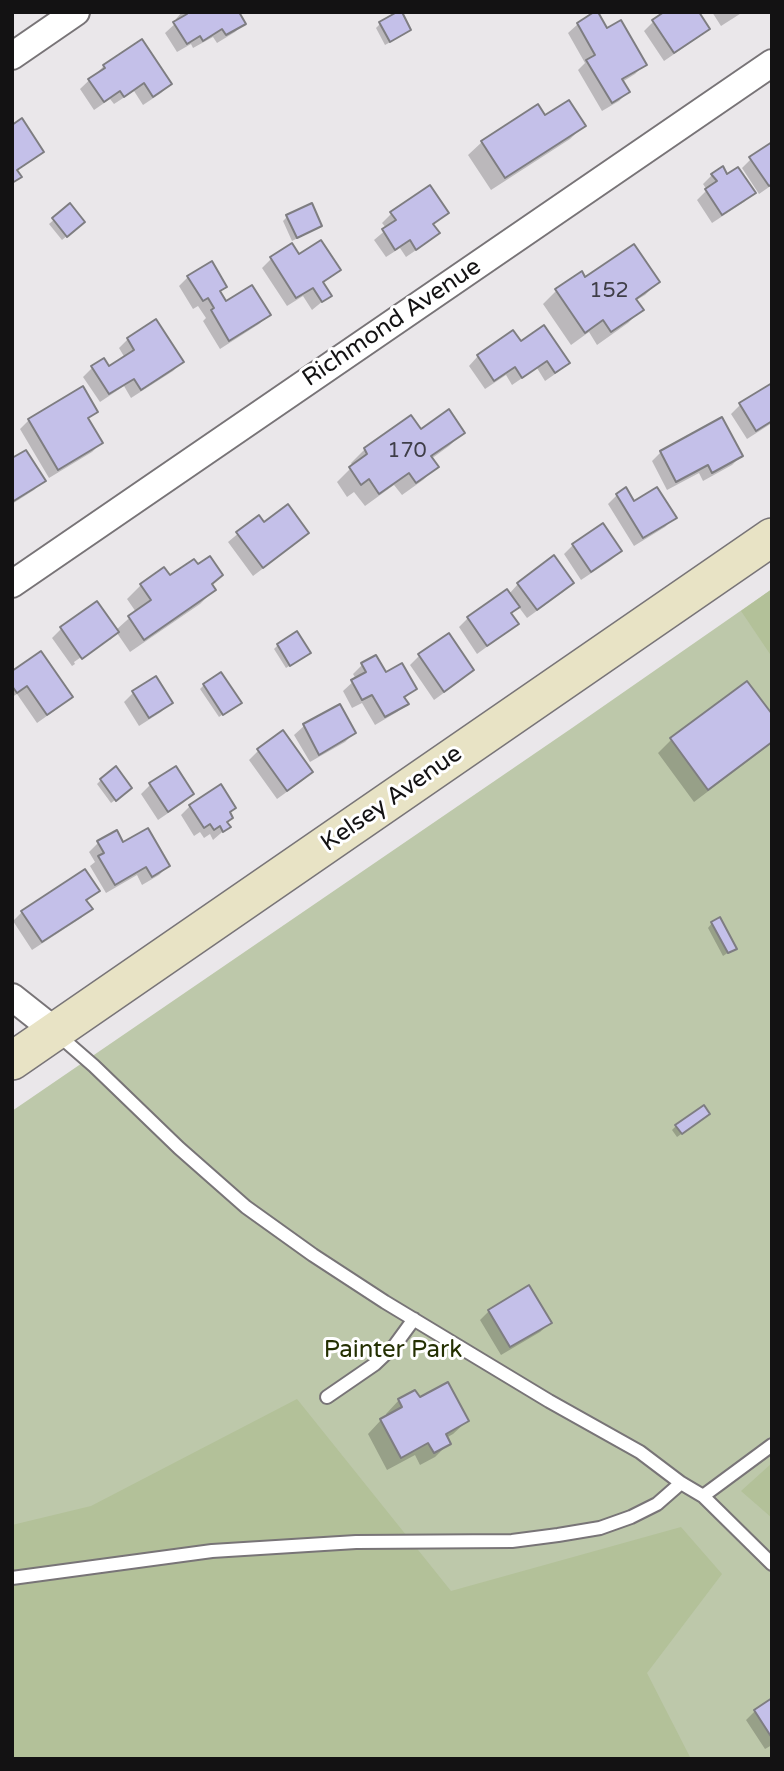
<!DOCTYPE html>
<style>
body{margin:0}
#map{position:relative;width:784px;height:1771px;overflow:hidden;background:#eae7ea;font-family:"Varela Round",sans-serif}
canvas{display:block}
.frame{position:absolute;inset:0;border:14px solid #131213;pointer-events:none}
</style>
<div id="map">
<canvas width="784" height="1771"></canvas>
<div class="frame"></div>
</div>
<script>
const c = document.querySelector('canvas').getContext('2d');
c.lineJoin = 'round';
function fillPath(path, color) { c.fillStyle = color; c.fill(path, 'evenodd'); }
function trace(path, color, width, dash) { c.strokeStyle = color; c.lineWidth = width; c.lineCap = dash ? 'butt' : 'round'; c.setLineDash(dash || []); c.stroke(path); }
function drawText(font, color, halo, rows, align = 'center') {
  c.font = font + ' "Varela Round",sans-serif'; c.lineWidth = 6; c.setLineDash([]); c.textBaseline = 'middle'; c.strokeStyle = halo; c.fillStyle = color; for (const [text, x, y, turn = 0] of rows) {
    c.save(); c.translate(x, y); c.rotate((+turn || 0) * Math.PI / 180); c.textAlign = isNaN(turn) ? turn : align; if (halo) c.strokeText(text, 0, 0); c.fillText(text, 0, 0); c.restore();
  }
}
const green = new Path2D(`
 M772,589V1759H12V1111L572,728Z`);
const forest = new Path2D(`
 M772,589V657L741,611Z
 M297,1399L451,1591L681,1527L722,1574L647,1673L691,1759H12V1525L91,1506Z
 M772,1463V1518L741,1491Z`);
const shadow = new Path2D(`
 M182,12H237L244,23L235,32L217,43L213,37L193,48L191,44L177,52L165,33L177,22L176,19Z
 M400,12L409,30L405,34L385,45L376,28L380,24Z
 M667,12L708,28L699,37L664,61L644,31L653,22Z
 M712,12H743L721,26Z
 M596,13L606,31L644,65L635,74L622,82L628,92L619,101L602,111L578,70L585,63L568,33L578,24Z
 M141,41L170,84L161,93L143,105L134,91L114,104L110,99L94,110L80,89L104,66Z
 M544,118L584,126L570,139L491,190L468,155L482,142Z
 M772,144V185L759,194L742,168L751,159Z
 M712,175L727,176L753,193L744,202L712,223L697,200L707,190L703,184Z
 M70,206L79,226L62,240L49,224Z
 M447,213L432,226L437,233L428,242L406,257L400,248L386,257L374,240L387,229L382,223L391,214Z
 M287,217L320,225L316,229L292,241L283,221Z
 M299,257L338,270L322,284L329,296L312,310L303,296L287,306L262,268L271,259Z
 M188,277L225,287L219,293L225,303L269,315L259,324L220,349L203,321L206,318L198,306L193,309L179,286Z
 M585,280L658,282L645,295L635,301L641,310L628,323L597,345L589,332L571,345L543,304L557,290Z
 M513,333L521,344L567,363L558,372L545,381L537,368L512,385L506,375L485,389L469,366L478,356Z
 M128,339L182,362L173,371L131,398L124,386L100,402L83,377L92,368H109L125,358L119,348Z
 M772,385V423L747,439L731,414L740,405Z
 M96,412L87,420L101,443L92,452L49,478L20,429L29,420Z
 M411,417L421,431L463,433L449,446L431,459L437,467L423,480L402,495L394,485L365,506L354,492L347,497L337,482L353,466L351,463L365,449Z
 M661,452L741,456L732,465L703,481L699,473L667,490L652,461Z
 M12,461L43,481L34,490L12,504Z
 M617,495L634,504L674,518L665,527L634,546L608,504Z
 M258,517L264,524L307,533L298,542L253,576L228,542Z
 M573,545L620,551L611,560L581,580L564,554Z
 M198,567L221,575L211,586L214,590L200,604L130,652L117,633L110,640V637L74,662L75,664L72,666L52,638L61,629L97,603L116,630L136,612L127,599L141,585L164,569L169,578Z
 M572,583L563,592L527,618L518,606L510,614L516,623L507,632L477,654L459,627L468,618L507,591L509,594L518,584Z
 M278,645L305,656L286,668L274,649Z
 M419,656L472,670L463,679L434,700L410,665Z
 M376,657L386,674L415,689L404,699L406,703L397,712L375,725L362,703L352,708L343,691L356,679L353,674L362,665Z
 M12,673L70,697L61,706L37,723L17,694L12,697Z
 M747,684L772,717V743L694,802L658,753L671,740Z
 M204,685L235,706L219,717L200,689Z
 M133,693L170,703L161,712L139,726L124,702Z
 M339,706L354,733L345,742L310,762L294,735L304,726Z
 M283,733L311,772L302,781L277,799L249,760L258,751Z
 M175,768L192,794L183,803L158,820L141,794L150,785Z
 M101,780L126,792L111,803L97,784Z
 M190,806L228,813L226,823L228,827L213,840L210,834L204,838L200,832L194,836L181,815Z
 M98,843L123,844L168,866L159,875L142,885L137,875L106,893L90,866L95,862L89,852Z
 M97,891L86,902L90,909L81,918L32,950L13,921L22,912Z
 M712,923L735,948L723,956L708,928Z
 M704,1118L677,1137L672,1130L676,1126Z
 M489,1311L550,1323L540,1332L501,1355L480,1320Z
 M419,1399L467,1421L453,1434L446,1438L449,1443L435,1457L420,1465L415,1455L387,1470L368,1434L381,1420L387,1417L386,1414L399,1400Z
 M772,1700V1745L765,1749L746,1720L755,1711Z`);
const building = new Path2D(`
 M186,12H239L246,24L226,35L222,29L203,41L200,36L187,44L173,22L187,14Z
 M397,12H402L411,30L390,42L379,22Z
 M594,12H598L607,28L621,20L647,65L622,79L630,92L612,103L586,60L595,55L577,23Z
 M664,12H699L710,29L674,53L652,20Z
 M142,39L172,84L153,97L144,83L124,97L120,91L104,102L88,79L105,68L103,65Z
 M569,100L586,126L505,178L481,141L538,104L545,115Z
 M22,118L44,152L17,170L22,177L12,183V125Z
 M772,142V184L769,186L749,157Z
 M723,166L727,174L738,167L756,193L722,215L705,189L717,181L711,174Z
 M430,185L449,213L433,224L440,233L416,250L410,240L395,250L382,229L396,220L390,212Z
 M70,203L85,222L67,237L52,218Z
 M312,203L322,226L297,238L286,215Z
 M321,240L341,270L323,282L332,296L322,302L313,288L296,298L270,257L292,243L299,254Z
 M634,244L660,282L636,299L644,310L611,332L603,320L585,333L555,289L582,271L585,277Z
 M212,261L227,287L220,291L226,301L252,285L271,315L229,341L211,310L214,308L208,298L203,301L187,276Z
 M156,319L184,362L141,390L134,379L109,394L91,366L104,358L109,366L134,350L127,338Z
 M544,325L570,363L555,373L547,361L522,378L515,367L494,381L477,355L513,330L521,341Z
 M772,383V421L756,431L739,403Z
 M83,386L98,412L88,418L103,443L58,470L28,419Z
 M449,409L465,433L431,456L439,467L416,483L409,473L379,494L369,479L361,485L349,467L367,454L364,448L411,415L421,429Z
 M722,417L743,456L712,473L708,465L676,482L660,451Z
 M26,450L46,481L12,502V458Z
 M626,487L634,501L657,487L677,518L643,538L616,494Z
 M288,504L309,533L263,568L236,532L259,515L264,522Z
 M603,523L622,551L591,572L572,544Z
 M554,555L574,583L537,610L517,583Z
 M210,556L223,575L212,584L216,590L144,640L128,616L151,600L140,584L164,567L170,575L194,559L198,564Z
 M507,589L520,607L511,613L519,624L487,646L467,617Z
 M97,601L119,632L82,659L60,627Z
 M297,631L311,653L290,666L277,644Z
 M449,633L474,670L444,692L418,654Z
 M41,651L73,697L47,715L27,686L17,693L12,686V671Z
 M376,655L386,672L402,663L417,689L404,697L409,704L385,717L372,695L362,700L351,680L366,672L361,663Z
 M221,672L242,703L223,715L203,684Z
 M156,676L173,703L149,718L132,691Z
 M747,681L772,714V742L708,790L670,738Z
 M340,704L356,733L319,755L303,724Z
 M283,730L313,772L287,791L257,749Z
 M116,766L132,788L116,801L100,779Z
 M176,766L194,794L168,812L149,783Z
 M221,784L236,808L230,812L233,818L227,822L231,827L223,832L220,826L214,830L210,824L204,828L189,805Z
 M148,828L170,866L152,877L146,867L115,885L98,856L104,853L97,841L117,830L123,842Z
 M85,869L100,891L86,900L93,909L42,942L21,911Z
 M720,917L737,949L728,953L711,922Z
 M704,1105L710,1114L682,1134L675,1125Z
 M529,1285L552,1323L510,1347L488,1310Z
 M448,1382L469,1421L446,1434L451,1444L434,1453L428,1443L401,1458L380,1419L402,1407L398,1399L415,1390L420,1397Z
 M772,1698V1738L754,1710Z`);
const lane = new Path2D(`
 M56,1033L94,1066L179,1148L246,1207L313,1255L385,1302L549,1401L640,1452L681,1483L703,1496L772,1564
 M327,1397L375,1364L395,1345L414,1319
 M703,1496L772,1445
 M12,1578L212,1551L356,1542L512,1541L558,1535L600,1528L631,1517L657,1504L681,1483`);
const street = new Path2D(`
 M12,56L76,12
 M12,584L772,63
 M12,997L55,1031`);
const secondary = new Path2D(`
 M12,1061L772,537`);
const numberNames = [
 ["152",609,291],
 ["170",407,451]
];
const streetNames = [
 ["Richmond Avenue",392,323,-34],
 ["Kelsey Avenue",392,799,-35]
];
const parkNames = [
 ["Painter Park",393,1351]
];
fillPath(green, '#bdc8aa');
fillPath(forest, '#b3c199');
fillPath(shadow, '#0003');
fillPath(building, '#c4c0e9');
trace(building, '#7e7d81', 2);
trace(lane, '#787477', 16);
trace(street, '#787477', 30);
trace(secondary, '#787477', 40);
trace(lane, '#fff', 12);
trace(street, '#fff', 26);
trace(secondary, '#e8e3c5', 37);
drawText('21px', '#3f3e48', null, numberNames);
drawText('24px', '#131213', '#fff', streetNames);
drawText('24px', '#243002', '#fff', parkNames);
</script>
